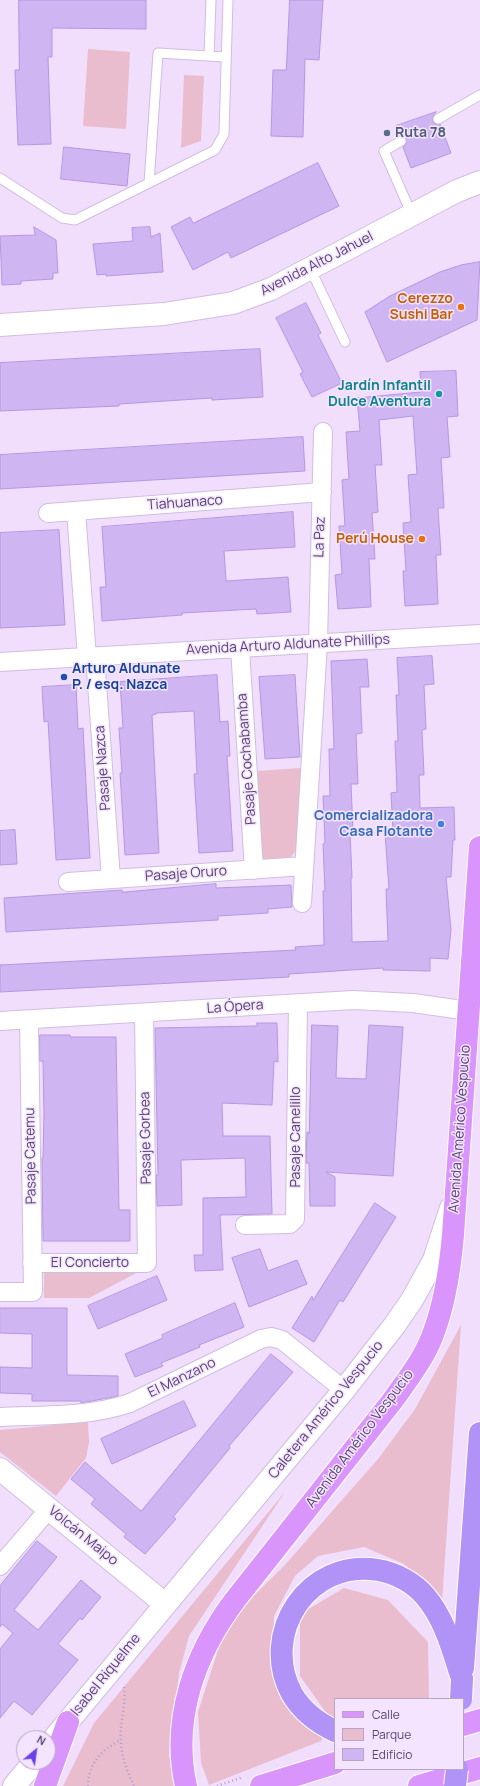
<!DOCTYPE html>
<meta charset="utf-8">
<style>
body{margin:0}
#map{position:relative;width:480px;height:1786px;overflow:hidden;background:#f1defc;font-family:Manrope,sans-serif}
canvas{display:block}
.legend{position:absolute;left:334px;top:1698px;width:130px;height:72px;box-sizing:border-box;background:#f5e4ff;border:1px solid #b6a5c6;margin:0;padding:5px 7px;list-style:none;font-size:12px;color:#574671}
.legend li{display:flex;align-items:center;gap:8px;height:20px}
.legend b{width:20px;border:1px solid #b6a5c6}
.north{position:absolute;left:16px;top:1730px;width:40px;height:40px;box-sizing:border-box;background:#f5e4ff;border:1px solid #b6a5c6;border-radius:50%;rotate:29deg;font-size:11px;font-weight:700;line-height:16px;text-align:center;color:#574671}
.north::after{content:'';display:block;margin:auto;width:14px;height:18px;background:#6c41e8;clip-path:polygon(50% 0,100% 100%,50% 72%,0 100%)}
</style>
<div id="map">
<canvas width="480" height="1786"></canvas>
<ul class="legend">
<li><b style="height:5px;background:#d995fc"></b>Calle</li>
<li><b style="height:11px;background:#e9bdcd"></b>Parque</li>
<li><b style="height:11px;background:#cfb5f1"></b>Edificio</li>
</ul>
<div class="north">N</div>
</div>
<script>
const c = document.querySelector('canvas').getContext('2d');
c.lineJoin = 'round';
function fillPath(path, color) { c.fillStyle = color; c.fill(path, 'evenodd'); }
function trace(path, color, width, dash) { c.strokeStyle = color; c.lineWidth = width; c.lineCap = dash ? 'butt' : 'round'; c.setLineDash(dash || []); c.stroke(path); }
function drawText(font, color, halo, rows, align = 'center') {
  c.font = font + ' Manrope,sans-serif'; c.lineWidth = 3; c.setLineDash([]); c.textBaseline = 'middle'; c.strokeStyle = halo; c.fillStyle = color; for (const [text, x, y, turn = 0] of rows) {
    c.save(); c.translate(x, y); c.rotate((+turn || 0) * Math.PI / 180); c.textAlign = isNaN(turn) ? turn : align; if (halo) c.strokeText(text, 0, 0); c.fillText(text, 0, 0); c.restore();
  }
}
const green = new Path2D(`
 M88,49L130,52L126,129L83,126Z
 M184,75L204,76L201,141L181,148Z
 M301,768L299,847L290,858L264,859L259,854L257,771Z
 M44,1268L144,1269L89,1298H44Z
 M461,1325L442,1602L404,1564L364,1547L318,1556L295,1576L274,1616L272,1669L293,1711L324,1734L321,1741L209,1785L201,1763L198,1712L219,1647L234,1619L247,1602L284,1566L378,1459L415,1409Z
 M88,1422L89,1442L86,1458L56,1496L0,1452V1430Z
 M285,1492L189,1636L179,1673L169,1756L175,1786H63L94,1723Z
 M344,1588L388,1600L428,1642L429,1699H335V1718H330L300,1676V1614Z`);
const building = new Path2D(`
 M19,0H146V29L52,28V57H48L51,144L18,145L15,70H19Z
 M290,0H323L319,60L305,59L303,137L271,136L273,70H286Z
 M436,112L433,116V122L435,124H440L451,153L411,168L403,147L406,144V138L404,136H399L396,126Z
 M64,147L130,154L127,186L61,179Z
 M318,163L339,206L231,258L228,252L193,270L171,227L190,217L193,223Z
 M34,227L56,240L58,273H53V279L21,281V284L2,285L0,236L35,235Z
 M150,227L151,237L160,233L163,272L106,276V274L97,275L93,244L133,241L132,228Z
 M480,262L477,320L387,362L365,312L390,296L440,272L461,265Z
 M306,303L321,333L318,335L342,383L312,397L300,374L303,372L276,318Z
 M260,349L263,397L212,400V398L119,404V406L0,411V363Z
 M456,371L458,416L447,417L450,457L441,458L444,508H438L441,555H436L438,604L405,606L403,571H406L403,523L411,522L408,475L417,474L413,416L379,420L382,465H375L378,512L372,513L375,559H369L371,607L338,609L335,575L342,574L339,526H345L342,480L349,479L346,432L360,431L357,398L421,392L420,372Z
 M303,437L305,471L0,489V455Z
 M293,512L295,547L224,551L226,581L288,577L291,612L257,614L256,609L182,613V615L102,621L100,587H106L102,527Z
 M59,530L65,625L0,628V533Z
 M432,656L434,684L424,685L426,729L422,730L424,775H419L420,808L454,807L455,840H453L451,877H446L451,930L448,959L430,958V971L383,970V968L289,974V977L0,992V965L296,950L295,947L324,945L323,891H325L323,844L325,843L323,796H330L329,749H334L331,661L367,659L369,687H360L362,733L356,734L358,784H351L353,831H350L352,878H351L352,942L388,941L386,889H389L385,833L393,832L391,793L397,792L395,741H398L396,695H399L397,658Z
 M217,675L220,722L228,721L230,756H227L233,851L199,853L194,774H197L194,711L156,713V714L152,715L159,853L125,855L120,773H122L119,728H123L120,682Z
 M295,675L300,757L265,759L259,677Z
 M76,685L78,729L83,728L90,858L56,860L48,721L44,722L42,687Z
 M15,830L17,864L0,865V831Z
 M216,884V888L291,885L292,907L268,909V913L218,916V920L6,932L4,898L122,890V892Z
 M257,1023H277L278,1062L274,1061L272,1105L222,1103L223,1136H270L272,1214L220,1215L223,1270L195,1271L194,1255H203V1198L246,1197L245,1158L181,1160L182,1205L157,1206L156,1175H158L155,1028L257,1026Z
 M312,1025L338,1026L336,1078L366,1079L369,1025L403,1027L393,1176L326,1172L335,1177V1206H310L309,1163H306V1155L307,1132L309,1133Z
 M40,1035H70V1037H116L119,1210H130V1241H43L42,1158H43L44,1114L43,1061H40Z
 M375,1203L396,1217L343,1302L340,1300L314,1342L292,1328L312,1296L313,1300Z
 M260,1249L268,1271L297,1260L307,1284L249,1307L232,1258Z
 M157,1276L167,1300L98,1329L88,1306Z
 M235,1303L244,1327L199,1345L200,1347L161,1363L163,1366L135,1377L125,1354L163,1338L162,1335Z
 M0,1308H67V1375L118,1376V1396L81,1403V1401H32V1394L0,1393V1367L32,1368V1334L0,1333Z
 M271,1354L293,1372L229,1446L230,1448L173,1517L176,1519L145,1554L124,1537L126,1534L91,1504L95,1499L71,1479L85,1462L141,1511Z
 M184,1401L196,1426L112,1464L101,1439Z
 M37,1541L57,1557L14,1610L38,1630L81,1580L101,1597L82,1620L80,1618L58,1644L78,1660L63,1678L32,1715L14,1701L0,1718V1649L13,1633L2,1624L0,1627V1586Z`);
const path = new Path2D(`
 M124,1687C126,1701 122,1714 121,1728C119,1748 125,1768 134,1786
 M88,1786C88,1764 102,1749 121,1740
 M217,1786L243,1777`);
const service = new Path2D(`
 M209,56L211,0
 M438,119L480,95
 M401,141L384,151L412,215
 M0,178L62,218L75,220L215,150L224,134L228,0
 M149,183L158,53L225,57
 M310,268L345,342`);
const minor = new Path2D(`
 M76,511L87,657
 M48,513L322,492
 M240,648L254,870
 M95,656L111,879
 M0,662L480,634
 M68,882L304,866
 M302,903L318,643L323,432
 M0,1021L353,1000L413,1003L469,1011
 M245,1225L290,1224L295,1219L298,1003
 M32,1263H147L144,1013
 M0,1292H33L29,1020
 M0,1417C43,1415 89,1417 130,1403L261,1339L271,1337L282,1340L344,1390
 M0,1566L49,1509`);
const tertiary = new Path2D(`
 M0,325L164,314L233,303L271,289L457,191L480,182
 M0,1469L165,1604
 M56,1736L344,1390L394,1326L412,1300L434,1260L451,1208
 M14,1786L34,1762`);
const primary = new Path2D(`
 M463,1725L480,1720
 M45,1786L68,1722
 M186,1786C171,1719 195,1653 235,1600L393,1400C407,1380 423,1360 432,1337C445,1304 450,1270 453,1235L480,847
 M261,1786L335,1763
 M419,1786L480,1768`);
const motorway = new Path2D(`
 M463,1668L480,1433
 M335,1731C318,1723 302,1711 292,1694C259,1633 309,1558 378,1570C396,1573 414,1583 425,1596C445,1619 453,1651 462,1679`);
const motorwayBridge = new Path2D(`
 M461,1699L462,1679
 M455,1786L457,1769`);
const markers = [
 [387,133,4,"#5c6f8a"],
 [461,307,4,"#e8710a"],
 [439,394,4,"#0f9aa8"],
 [422,539,4,"#e8710a"],
 [64,677,4,"#1a4fb4"],
 [441,824,4,"#3f7fe0"]
];
const serviceNames = [
 ["Ruta 78",395,133]
];
const streetNames = [
 ["Avenida Alto Jahuel",317,264,-27],
 ["Tiahuanaco",185,503,-4],
 ["La Paz",320,537,-88],
 ["Avenida Arturo Aldunate Phillips",288,645,-3],
 ["Pasaje Cochabamba",247,759,-94],
 ["Pasaje Nazca",103,768,-94],
 ["Pasaje Oruro",186,874,-4],
 ["La Ópera",235,1007,-4],
 ["Avenida Américo Vespucio",460,1129,-86],
 ["Pasaje Canelillo",296,1137,-90],
 ["Pasaje Gorbea",146,1138,-91],
 ["Pasaje Catemu",31,1156,-91],
 ["El Concierto",90,1263],
 ["El Manzano",182,1378,-26],
 ["Caletera Américo Vespucio",326,1410,-51],
 ["Avenida Américo Vespucio",360,1439,-53],
 ["Volcán Maipo",83,1536,39],
 ["Isabel Riquelme",106,1675,-51]
];
const foodNames = [
 ["Cerezzo",453,299],
 ["Sushi Bar",453,315],
 ["Perú House",414,539]
];
const cultureNames = [
 ["Jardín Infantil",431,386],
 ["Dulce Aventura",431,402]
];
const transitNames = [
 ["Arturo Aldunate",72,669],
 ["P. / esq. Nazca",72,685]
];
const shopNames = [
 ["Comercializadora",433,816],
 ["Casa Flotante",433,832]
];
fillPath(green, '#e9bdcd');
fillPath(building, '#cfb5f1');
trace(building, '#b696e4', 1);
trace(service, '#d0bde1', 11);
trace(minor, '#d0bde1', 20);
trace(tertiary, '#d0bde1', 24);
trace(primary, '#fff', 24);
trace(motorway, '#fff', 24);
trace(path, '#b399d5', 2.5, [1, 3]);
trace(service, '#fff', 9);
trace(minor, '#fff', 18);
trace(tertiary, '#fff', 22);
trace(primary, '#d995fc', 22);
trace(motorway, '#b193f7', 22);
trace(motorwayBridge, '#fff', 24, []);
trace(motorwayBridge, '#b193f7', 22);
for (const [x, y, r, color] of markers) { const dot = new Path2D(); dot.arc(x, y, r, 0, 2 * Math.PI); c.fillStyle = color; c.fill(dot); trace(dot, '#f5e4ff', 1.5); }
drawText('bold 14px', '#4e5e75', '#f5e4ff', serviceNames, 'left');
drawText('14px', '#574671', '#f5e4ff', streetNames);
drawText('bold 14px', '#c56008', '#f5e4ff', foodNames, 'right');
drawText('bold 14px', '#0d838f', '#f5e4ff', cultureNames, 'right');
drawText('bold 14px', '#164399', '#f5e4ff', transitNames, 'left');
drawText('bold 14px', '#366cbe', '#f5e4ff', shopNames, 'right');
</script>
